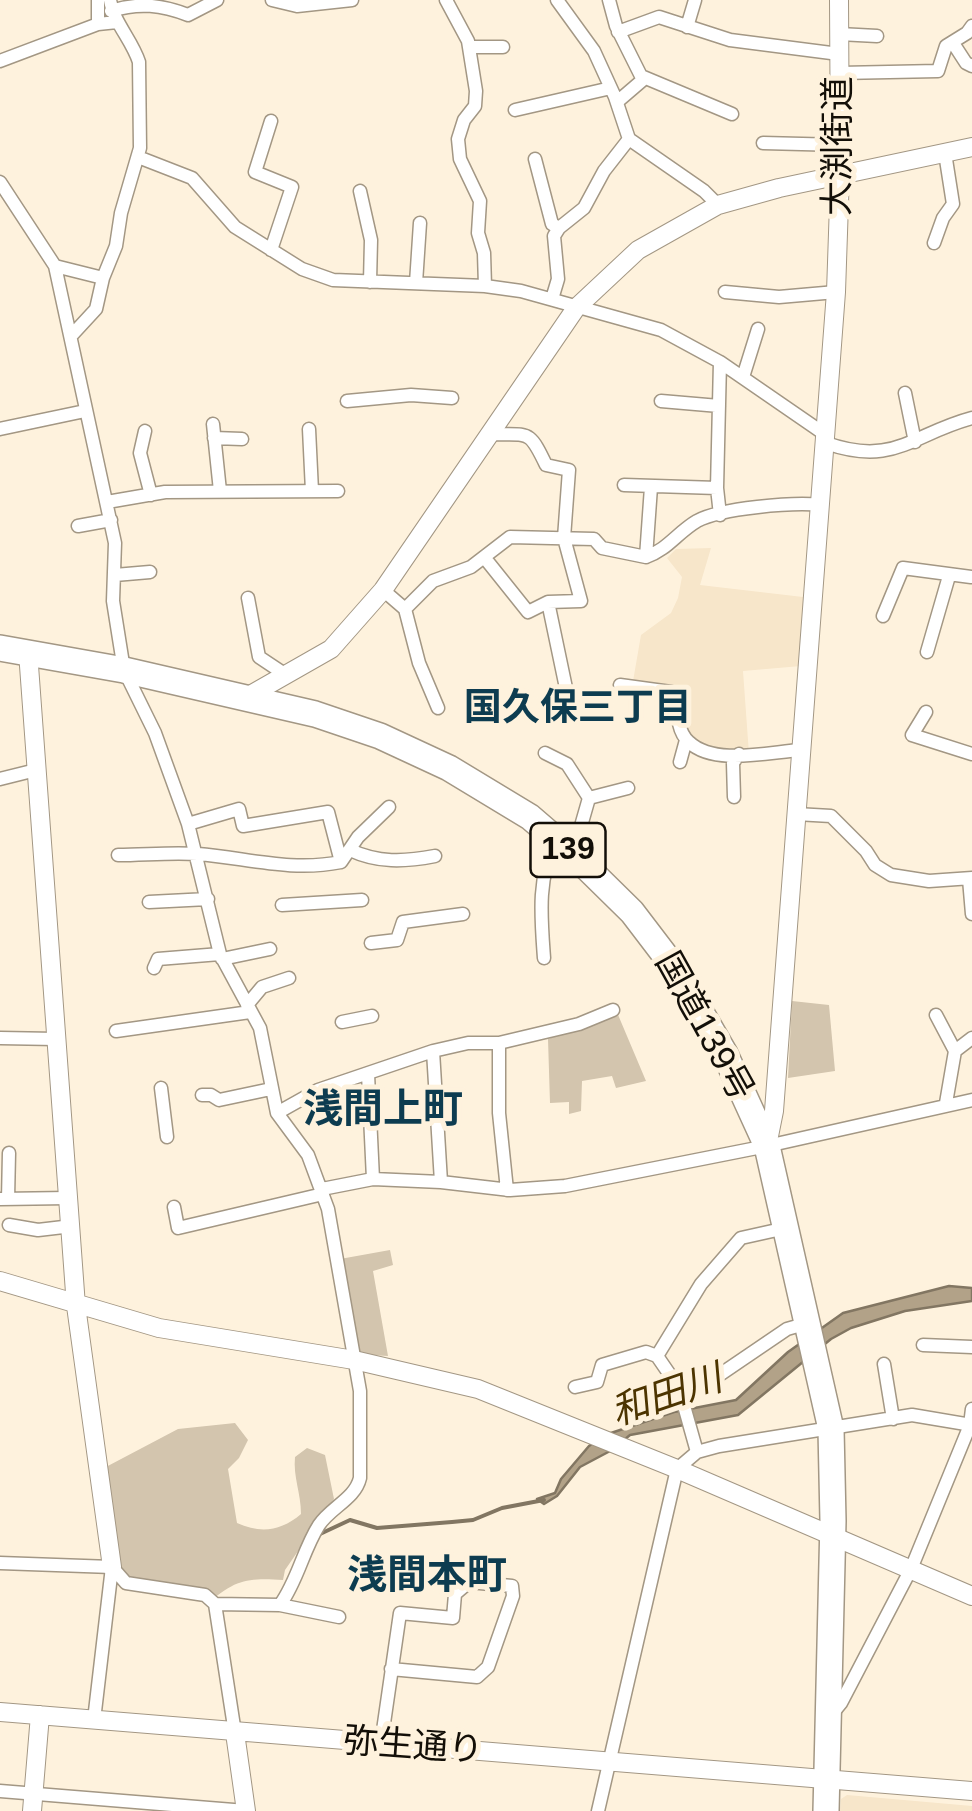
<!DOCTYPE html>
<meta charset="utf-8">
<style>
body{margin:0}
canvas{display:block;background:#fef2dd}
</style>
<canvas width="972" height="1811"></canvas>
<script>
const c = document.querySelector('canvas').getContext('2d');
c.lineJoin = 'round';
function fillPath(path, color) { c.fillStyle = color; c.fill(path, 'evenodd'); }
function trace(path, color, width, dash) { c.strokeStyle = color; c.lineWidth = width; c.lineCap = dash ? 'butt' : 'round'; c.setLineDash(dash || []); c.stroke(path); }
function drawText(font, color, halo, rows, align = 'center') {
  c.font = font + ' Helvetica,"Noto Sans JP",sans-serif'; c.lineWidth = 10; c.setLineDash([]); c.textBaseline = 'middle'; c.strokeStyle = halo; c.fillStyle = color; for (const [text, x, y, turn = 0] of rows) {
    c.save(); c.translate(x, y); c.rotate((+turn || 0) * Math.PI / 180); c.textAlign = isNaN(turn) ? turn : align; if (halo) c.strokeText(text, 0, 0); c.fillText(text, 0, 0); c.restore();
  }
}
const built = new Path2D(`
 M711,548L700,585L803,597L801,666L743,671L749,754H732L687,739L677,695L632,687L641,635L671,613L678,598L682,577L667,558L676,549Z
 M847,1795L972,1806V1811H840L841,1799Z`);
const green = new Path2D(`
 M792,1001L829,1005L835,1071L788,1078Z
 M616,1010L646,1081L616,1088L612,1076L582,1081L581,1111L569,1114V1102L550,1103L548,1039L599,1021Z
 M390,1250L393,1265L373,1271L388,1356L355,1354L340,1259Z
 M235,1423L248,1440L239,1458L228,1469L237,1523C261,1534 281,1531 301,1514C301,1493 293,1477 295,1457L307,1448L325,1455L334,1499L285,1570L283,1580C250,1578 236,1579 211,1601L127,1580L112,1567L104,1468L178,1429Z`);
const water = new Path2D(`
 M949,1286L972,1288V1301L905,1311L851,1328L831,1339L738,1415L630,1435L612,1450L580,1467L557,1496L544,1504L537,1499L555,1493L561,1479L589,1446L605,1435L674,1412L736,1400L788,1352L843,1313Z`);
const stream = new Path2D(`
 M320,1534L350,1520L377,1528L452,1522L473,1520L502,1508L544,1500`);
const street = new Path2D(`
 M98,0V24
 M272,0L297,6L352,0
 M446,0L468,41L476,91L475,106L464,120L458,139L460,159L480,201L478,233L484,253L485,286
 M557,0L594,51L615,97L629,139L704,191L718,205
 M609,0L616,26L641,76L732,114
 M111,11C139,2 162,5 188,15L217,0
 M687,27L695,0
 M618,32L659,17L730,40L839,54
 M839,34L877,36
 M953,43L966,63L972,66
 M469,47H503
 M0,61L98,24L117,22
 M840,73L938,71L946,46L967,33L972,26
 M617,102L645,78
 M515,110L611,88
 M763,143L841,145
 M138,157L192,178L235,227L302,269L333,280L485,286L521,291L661,330L720,362L826,435
 M535,159L552,224L559,228
 M0,182L55,266L115,543L113,601L124,670L155,733L188,824L220,954L260,1028L277,1113L308,1155L328,1209L360,1391V1478C355,1499 331,1507 319,1525C303,1550 298,1580 280,1605
 M360,191L371,240L370,282
 M934,243L943,218L953,204L945,153
 M271,250L292,187L255,172L271,121
 M55,266L103,278
 M416,283L420,223
 M725,292L779,297L836,292
 M552,299L558,279L554,236L559,228L584,208L604,171L629,139
 M72,335L96,309L103,278L116,246L121,213L140,148L139,62C132,40 114,23 110,0
 M743,377L758,329
 M905,393L915,442
 M347,401L411,395L452,398
 M661,401L719,406
 M213,424L220,491
 M0,429L85,411
 M309,429L312,491
 M145,431L140,453L151,495
 M214,438L242,439
 M826,443C894,467 912,434 972,418
 M624,485L717,488
 M107,502L165,492L338,491
 M720,515L717,488L720,362
 M78,526L111,520
 M484,557L528,612L548,602L581,601L564,538L569,470L546,465C528,427 529,436 489,434
 M646,557C667,550 678,532 697,521C721,508 793,502 821,505
 M115,575L150,572
 M383,590L405,609L419,663L438,708
 M248,598L259,657L286,675
 M548,602L566,688
 M405,609L433,581L471,567L510,537L594,539L602,548L646,557L651,487
 M883,616L903,568L971,577
 M927,652L949,576
 M620,685L671,692L676,696C677,711 677,732 689,742C714,766 769,752 801,750
 M926,712L912,735L972,754
 M545,753L567,764L589,798L628,788
 M680,762L686,740
 M0,779L36,770
 M734,797L733,763L739,754
 M796,814L831,816L866,851L875,865L891,875L929,881L972,878
 M188,824L239,809L243,826L328,812L341,862
 M350,850C378,863 404,862 435,856
 M573,854L589,798
 M118,855C144,855 172,852 198,854C247,858 291,872 341,862L358,837L389,807
 M969,879L972,914
 M149,902L208,899
 M282,905L362,900
 M371,943L397,940L403,922L463,914
 M544,958C541,917 537,878 556,840
 M222,959L270,949
 M154,968L158,959L220,954
 M247,1005L262,987L289,978
 M936,1015L955,1051
 M342,1022L372,1016
 M116,1031L250,1012
 M0,1038L56,1039
 M499,1043V1113L507,1190
 M433,1051L441,1182
 M368,1074L373,1179
 M161,1088L167,1137
 M202,1095H211L219,1100L271,1089
 M946,1103L955,1051L972,1038
 M277,1113L318,1090L433,1051L468,1043H499L579,1024L613,1010
 M322,1189L373,1179L441,1182L510,1190L565,1186L767,1146L972,1100
 M0,1199L68,1198
 M8,1199L9,1153
 M174,1207L178,1228L323,1194
 M9,1225L38,1230L72,1226
 M923,1345L972,1347
 M657,1356L679,1388L697,1452
 M884,1364L893,1419
 M575,1387L597,1382L602,1365L646,1352L657,1356L701,1284L741,1238L786,1228
 M645,1399L712,1380L787,1329L808,1323
 M0,1563L112,1567L126,1583L205,1595L215,1604L235,1733
 M215,1604L280,1605L339,1617
 M832,1714L841,1703L911,1569L970,1425L972,1409
 M94,1720L112,1567
 M381,1744L400,1613L453,1618L455,1594L469,1582L512,1586L513,1596L488,1667L477,1677L391,1669
 M0,1791L246,1811
 M598,1811L677,1469L697,1452L719,1446L912,1415L972,1425`);
const secondary = new Path2D(`
 M28,652L76,1306L112,1567
 M245,698L331,649L383,590L576,308L638,250L718,205L779,188L972,147
 M767,1146L774,1111L836,292L840,174L839,0
 M0,1281L159,1328L354,1360L478,1389L677,1469L972,1596
 M0,1712L972,1791
 M235,1733L246,1811
 M32,1811L40,1715`);
const highway = new Path2D(`
 M0,648L124,670L315,714L380,736L449,768L530,817L573,854L632,912L677,971L725,1054L767,1146L831,1429L833,1521L826,1811`);
const shields = [
 [568,850,75]
];
const shieldNames = [
 ["139",568,850]
];
const streetNames = [
 ["大渕街道",839,146,-90],
 ["国道139号",703,1027,61],
 ["弥生通り",413,1747,4]
];
const neighbourhoodNames = [
 ["国久保三丁目",578,710]
];
const waterNames = [
 ["和田川",667,1397,-19]
];
const quarterNames = [
 ["浅間上町",383,1111],
 ["浅間本町",427,1577]
];
fillPath(built, '#f7e6ca');
fillPath(green, '#d3c5ae');
fillPath(water, '#b2a288');
trace(water, '#827662', 2.5);
trace(stream, '#827662', 4);
trace(street, '#a39784', 15);
trace(secondary, '#a39784', 20);
trace(highway, '#a39784', 28);
trace(street, '#fff', 12);
trace(secondary, '#fff', 18);
trace(highway, '#fff', 25);
for (const [x, y, w] of shields) { const box = new Path2D(); box.roundRect(x - w / 2, y - 27, w, 54, 8); c.fillStyle = '#fef2dd'; c.fill(box); trace(box, '#130f08', 2.5); }
drawText('bold 32px', '#130f08', null, shieldNames);
drawText('35px', '#130f08', '#fef2dd', streetNames);
drawText('bold 38px', '#0d3c50', '#fef2dd', neighbourhoodNames);
drawText('italic 38px', '#4c3400', '#fef2dd', waterNames);
drawText('bold 40px', '#0d3c50', '#fef2dd', quarterNames);
</script>
